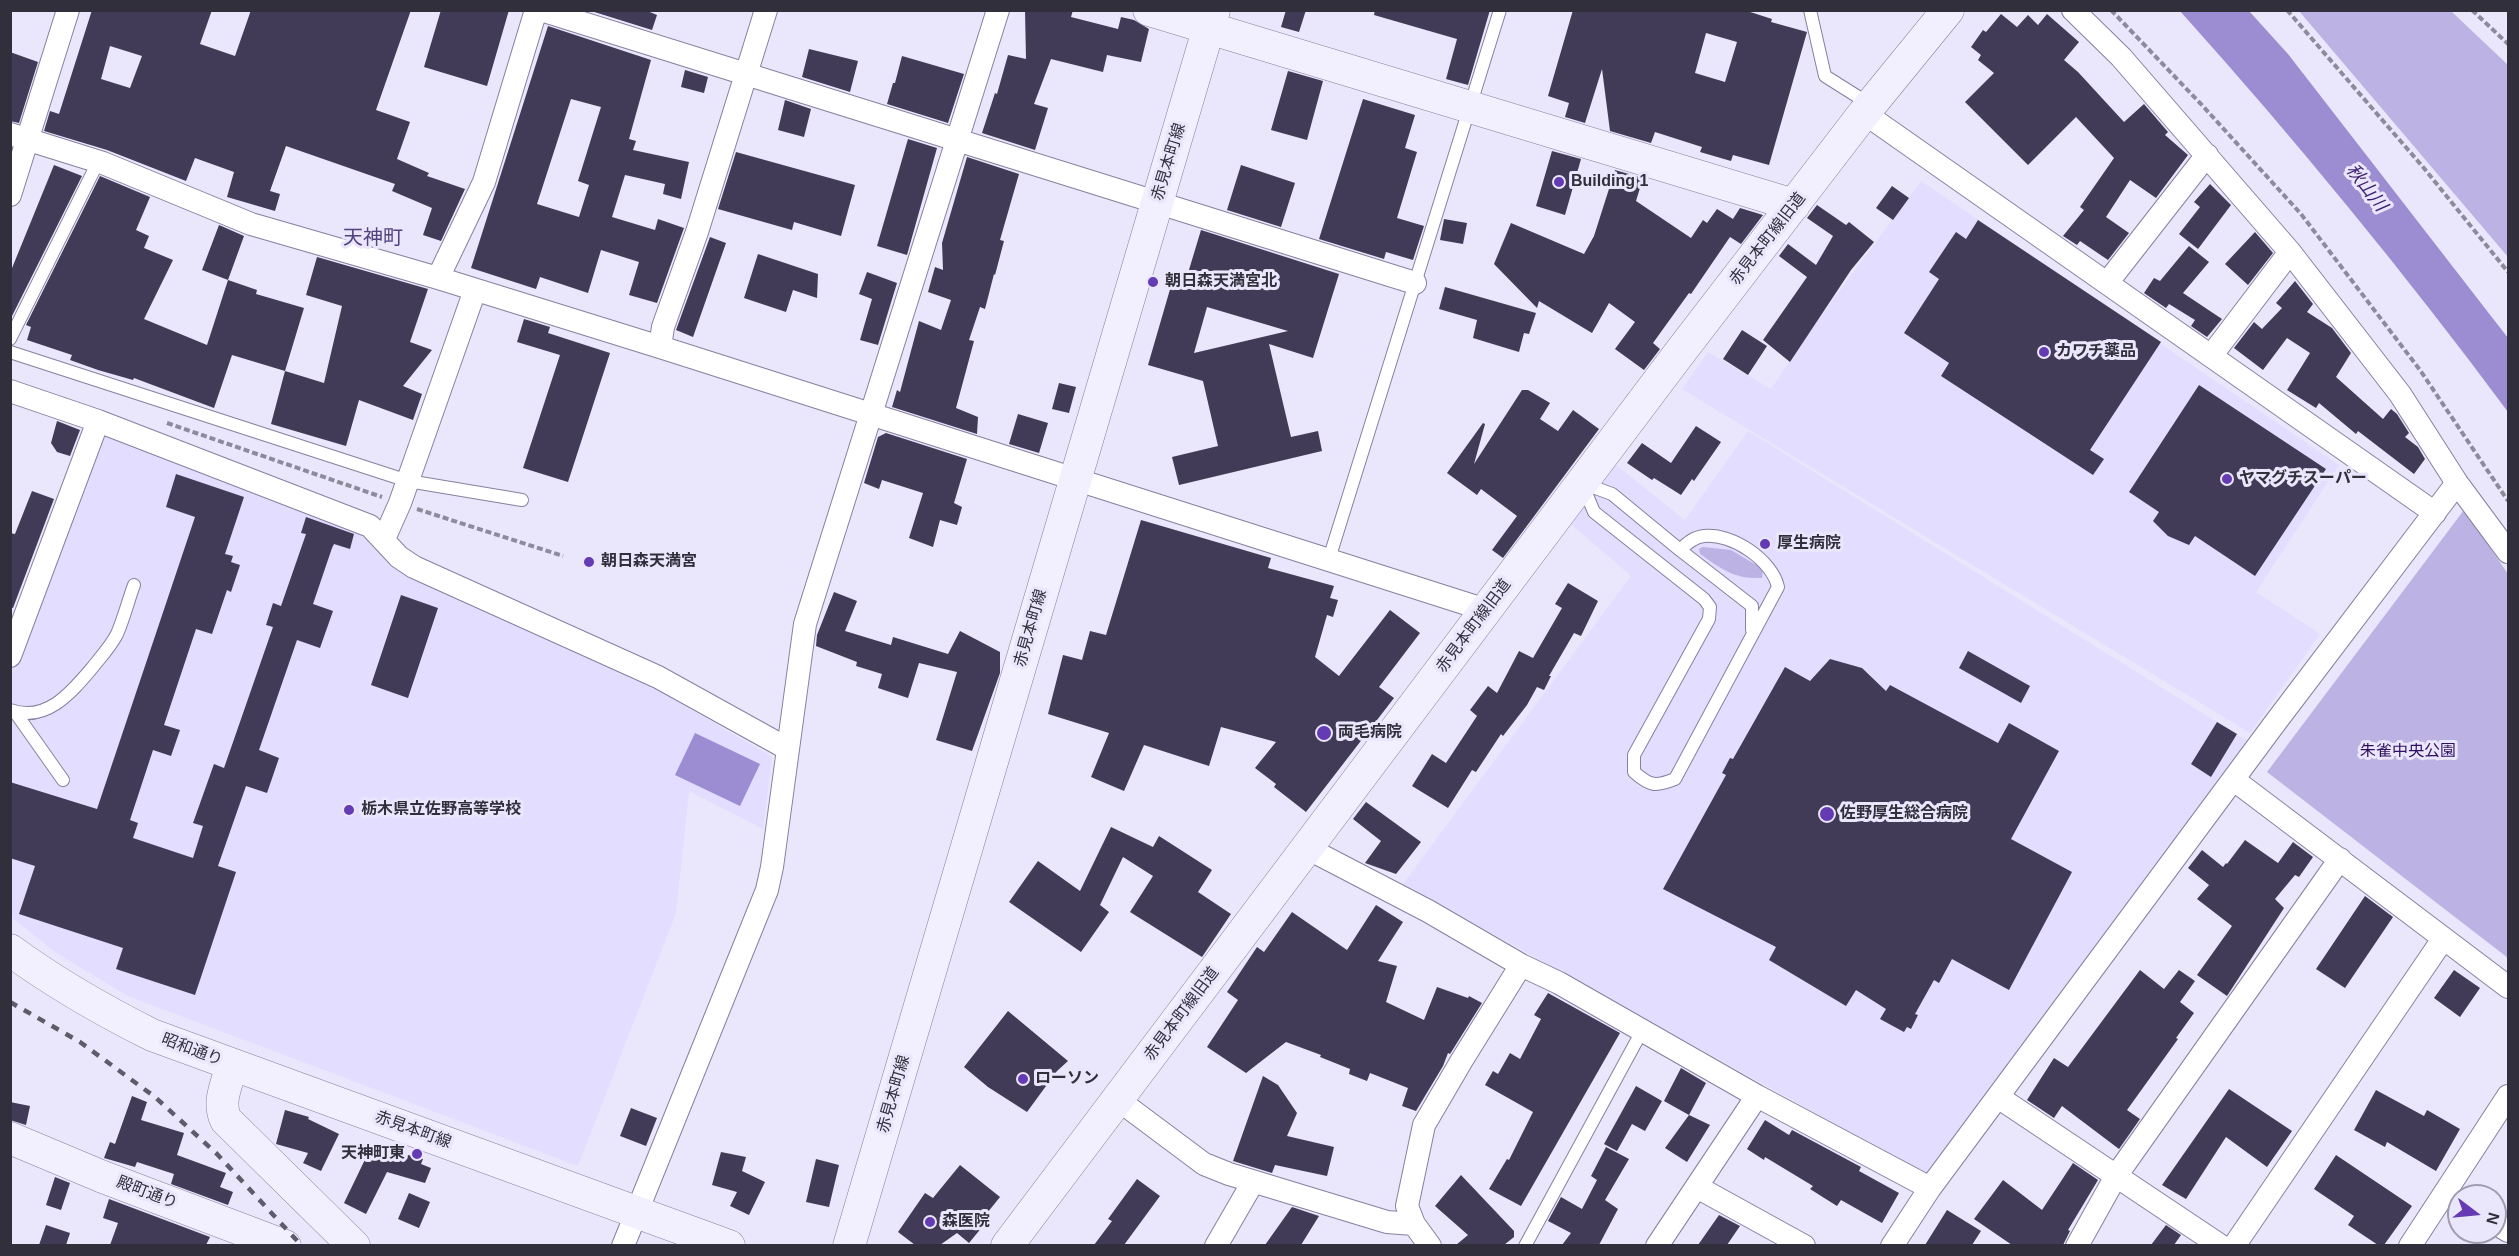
<!DOCTYPE html>
<meta charset="utf-8">
<style>
body{margin:0}
#map{position:relative;width:2519px;height:1256px;overflow:hidden;background:#eae6fb;font-family:Arial,sans-serif}
canvas{display:block}
.frame{position:absolute;inset:0;border:12px solid #322f3c;pointer-events:none}
.north{position:absolute;left:2447px;top:1184px;width:60px;height:60px;box-sizing:border-box;background:#eae6fb;border:2px solid #a09daf;border-radius:50%;rotate:106deg;font-size:16px;font-weight:700;line-height:24px;text-align:center;color:#322f3c}
.north::after{content:'';display:block;margin:auto;width:21px;height:27px;background:#643bb3;clip-path:polygon(50% 0,100% 100%,50% 72%,0 100%)}
</style>
<div id="map">
<canvas width="2519" height="1256"></canvas>
<div class="frame"></div>
<div class="north">N</div>
</div>
<script>
const c = document.querySelector('canvas').getContext('2d');
c.lineJoin = 'round';
function fillPath(path, color) { c.fillStyle = color; c.fill(path, 'evenodd'); }
function trace(path, color, width, dash) { c.strokeStyle = color; c.lineWidth = width; c.lineCap = dash ? 'butt' : 'round'; c.setLineDash(dash || []); c.stroke(path); }
function drawText(font, color, halo, rows, align = 'center') {
  c.font = font + ' Arial,"Noto Sans JP",sans-serif'; c.lineWidth = 6; c.setLineDash([]); c.textBaseline = 'middle'; c.strokeStyle = halo; c.fillStyle = color; for (const [text, x, y, turn = 0] of rows) {
    c.save(); c.translate(x, y); c.rotate((+turn || 0) * Math.PI / 180); c.textAlign = isNaN(turn) ? turn : align; if (halo) c.strokeText(text, 0, 0); c.fillText(text, 0, 0); c.restore();
  }
}
const built = new Path2D(`
 M1921,181L2339,465L2256,592L2320,634L2250,733L1682,389L1708,352L1771,389L1810,331Z
 M1748,431L2251,743L1929,1176L1403,884L1631,576L1571,524L1616,465L1685,520Z
 M98,433L368,535L386,561L595,653L772,757L763,829L689,791L676,913L578,1166L128,996L55,952L11,917L10,667Z`);
const green = new Path2D(`
 M2299,11H2451L2508,65V257Z
 M2464,510L2508,574V958L2267,772Z
 M1703,547L1731,550L1763,569L1762,578C1734,579 1723,570 1700,554L1699,549Z`);
const water = new Path2D(`
 M2180,11H2249L2288,54L2508,338V412C2405,273 2295,139 2180,11Z
 M695,733L760,764L740,806L675,775Z`);
const building = new Path2D(`
 M92,10H212L200,44L235,56L251,10H411L376,110L410,122L397,159L429,173L427,176L465,189L441,241L423,235L432,208L392,191L395,184L286,146L270,191L280,194L275,211L227,197L234,172L195,158L186,181L107,150L44,131L50,111L59,114ZM110,46L142,56L130,88L101,79Z
 M441,10H509L487,86L424,67Z
 M588,10H645L657,15L652,30Z
 M1025,10H1073L1071,17L1118,29L1121,17L1134,20L1149,29L1141,62L1107,55L1103,72L1051,59L1034,104L1048,108L1035,150L982,133L995,93L997,94L1008,55L1026,59Z
 M1286,10H1306L1299,32L1281,27Z
 M1375,10H1490L1468,85L1446,79L1457,39L1374,15Z
 M1573,10H1744L1772,19L1771,22L1807,32L1769,165L1733,155L1731,161L1700,152L1702,147L1655,132L1651,143L1610,131L1602,69L1585,123L1565,117L1569,103L1548,96ZM1706,33L1737,42L1725,82L1695,73Z
 M2001,14L2017,27L2028,15L2038,25L2047,14L2079,42L2064,60L2078,72L2124,122L2144,104L2168,132L2165,135L2188,155L2156,198L2130,180L2106,217L2129,233L2108,260L2080,241L2077,245L2063,236L2084,210L2080,207L2114,158L2076,117L2028,165L1965,102L1994,73L1978,60L1981,55L1971,47L1983,30L1986,32Z
 M548,26L651,60L629,139L636,141L633,150L689,162L681,199L663,194L665,184L625,175L612,217L655,230L658,219L684,228L657,303L629,295L639,262L601,250L588,293L540,277L536,289L471,268ZM571,99L601,107L578,181L589,185L579,217L537,204Z
 M809,49L858,61L850,92L802,77Z
 M10,52L38,62L19,123L10,121Z
 M902,56L964,74L948,123L887,104L893,83H895Z
 M685,70L708,77L704,93L681,87Z
 M1288,71L1323,81L1307,140L1271,130Z
 M1363,99L1415,115L1405,148L1417,152L1397,218L1424,226L1413,260L1386,252L1384,259L1319,239Z
 M785,100L811,109L804,137L778,130Z
 M908,139L937,148L907,255L877,246Z
 M1552,151L1581,159L1565,215L1536,206Z
 M736,152L855,185L841,236L794,222L792,230L718,209Z
 M967,157L1019,174L1000,240L1004,241L995,275L994,274L985,309L980,307L969,340L974,341L956,408L978,417L977,434L892,407L897,390L900,392L919,321L941,330L951,300L928,292L935,267L943,270L942,243Z
 M54,165L82,176L11,318L10,273Z
 M1241,165L1295,183L1281,227L1227,210Z
 M1615,170L1643,178L1636,201L1691,238L1703,220L1707,223L1717,209L1733,219L1740,208L1763,215L1741,244L1730,237L1691,294L1689,293L1653,343L1660,349L1644,370L1615,349L1635,322L1609,303L1592,333L1539,301L1537,308L1494,264L1511,223L1584,254L1594,236Z
 M100,176L150,197L136,230L149,236L144,248L173,260L144,319L207,345L228,280L257,290L256,294L304,308L285,371L232,355L214,408L134,378L133,380L98,370L70,360L72,355L27,340L31,327L26,325Z
 M2210,184L2231,205L2198,249L2179,234L2200,207L2194,202Z
 M1892,186L1909,198L1893,220L1876,208Z
 M1817,205L1846,225L1849,222L1874,242L1851,270L1790,362L1763,340L1807,277L1779,256L1788,244L1816,265L1833,236L1807,218Z
 M1444,219L1467,223L1463,244L1440,240Z
 M1978,220L2161,342L2090,450L2104,459L2093,475L1941,376L1949,363L1904,333L1939,279L1929,272L1956,232L1966,239Z
 M219,225L244,236L228,280L202,270Z
 M1201,230L1339,274L1313,358L1269,344L1291,437L1318,431L1322,451L1179,485L1172,457L1218,446L1203,381L1148,365L1173,279L1185,283ZM1207,307L1288,331L1194,353Z
 M2255,232L2273,253L2248,285L2225,264Z
 M710,237L726,243L693,337L676,330Z
 M2189,246L2209,262L2183,293L2222,319L2207,337L2191,326L2195,320L2169,304L2166,308L2144,293L2154,278L2160,281Z
 M758,254L818,274L817,298L793,290L786,312L744,298Z
 M317,257L428,289L410,342L432,350L403,386L422,394L413,420L359,400L346,446L271,424L285,371L324,383L342,306L306,295Z
 M867,272L897,283L878,345L860,340L872,299L859,294Z
 M2295,281L2313,304L2307,312L2332,328L2351,353L2336,377L2383,419L2391,409L2397,414L2409,433L2405,437L2418,447L2425,459L2414,474L2358,431L2356,434L2319,403L2316,408L2287,390L2310,353L2287,338L2263,370L2234,348L2254,322L2262,329L2282,308L2276,303Z
 M1445,287L1536,313L1529,334L1524,333L1519,352L1473,338L1477,320L1439,309Z
 M524,319L550,327L548,333L610,353L568,482L523,468L560,355L517,342Z
 M1742,330L1767,346L1748,375L1723,359Z
 M1059,383L1076,387L1069,413L1052,409Z
 M2199,385L2326,469L2255,576L2195,536L2189,545L2168,536L2153,521L2159,512L2129,492Z
 M1522,390H1528L1550,403L1540,419L1558,431L1573,410L1599,429L1503,558L1492,550L1517,516L1481,489L1477,495L1447,473L1483,423L1485,424L1474,464Z
 M1018,414L1048,423L1039,453L1009,444Z
 M57,421L80,430L70,456L57,452L51,443Z
 M1696,426L1721,442L1694,481L1692,479L1681,495L1654,478L1652,480L1627,463L1642,443L1671,463Z
 M886,433L967,459L954,503L962,507L957,525L940,520L933,547L909,538L923,493L882,480L879,489L864,483L878,437Z
 M176,474L244,497L225,554L233,556L231,562L240,565L231,592L227,590L212,634L196,629L164,725L180,730L171,756L153,750L130,820L138,823L133,838L193,858L203,826L193,823L214,764L224,768L273,627L266,625L273,603L281,606L306,534L301,533L306,517L354,534L350,549L334,544L332,548L313,604L333,611L320,648L297,640L259,750L279,758L267,793L246,786L218,866L236,872L195,995L116,969L123,948L19,914L35,866L10,858V782L97,809L195,517L166,507Z
 M32,491L54,499L13,608L10,607V533L15,534Z
 M1141,520L1271,558L1268,568L1334,586L1330,598L1338,600L1333,617L1327,615L1315,657L1339,676L1390,610L1420,633L1379,687L1394,698L1306,812L1274,787L1276,784L1255,768L1276,742L1221,727L1209,766L1144,745L1124,791L1091,777L1109,733L1048,714L1063,655L1082,660L1090,631L1106,635Z
 M1568,583L1598,601L1581,636L1574,633L1549,676H1551L1544,690L1537,687L1527,705L1503,736L1501,734L1476,772L1472,770L1448,808L1412,786L1432,754L1446,763L1477,716L1470,710L1488,686L1497,693L1519,651L1533,658L1562,608L1555,604Z
 M834,592L857,601L845,631L891,645L893,637L948,654L960,631L1000,652V673L972,751L936,740L957,672L919,663L908,698L878,688L882,674L856,666L857,662L816,646L817,635Z
 M401,595L438,608L408,698L371,685Z
 M1968,651L2030,686L2021,703L1959,668Z
 M1830,659L1862,668L1886,691L1890,685L1998,743L2009,723L2059,751L2011,839L2072,872L2009,990L1952,959L1939,983L1934,980L1915,1014L1918,1015L1911,1029L1907,1027L1904,1032L1880,1019L1886,1009L1856,990L1846,1006L1769,960L1776,947L1663,889L1726,775L1722,773L1730,758L1733,759L1785,667L1810,681Z
 M2217,722L2237,734L2211,777L2191,764Z
 M1366,802L1421,842L1396,874L1365,863L1381,841L1353,819Z
 M1111,827L1153,847L1159,836L1212,870L1198,892L1231,914L1202,957L1130,912L1153,876L1123,857L1100,905L1109,912L1081,952L1009,902L1038,861L1080,891Z
 M2245,840L2278,863L2293,842L2313,857L2299,877L2295,875L2275,899L2284,908L2227,996L2197,975L2232,926L2197,899L2209,885L2188,868L2202,850L2223,867L2226,863L2227,864Z
 M2365,896L2393,917L2345,988L2316,969Z
 M1376,905L1403,922L1378,961L1397,966L1386,1002L1424,1020L1437,987L1468,998L1469,996L1482,1003L1450,1054L1448,1053L1443,1066L1416,1111L1402,1106L1408,1088L1370,1073L1367,1081L1349,1074L1350,1069L1320,1057L1321,1055L1286,1042L1246,1073L1207,1047L1238,1000L1227,992L1257,947L1264,952L1292,912L1347,950Z
 M2140,970L2164,989L2179,970L2195,981L2180,1002L2194,1013L2176,1038L2178,1039L2127,1110L2140,1119L2119,1149L2062,1106L2054,1118L2027,1100L2054,1058L2068,1067Z
 M2454,970L2480,988L2460,1017L2434,998Z
 M1548,993L1620,1033L1521,1206L1489,1189L1507,1159L1509,1160L1533,1112L1485,1085L1493,1071L1498,1074L1510,1053L1520,1059L1541,1019L1534,1015Z
 M1008,1011L1068,1061L1057,1071L1027,1112L988,1087L964,1067Z
 M1681,1068L1706,1083L1689,1115L1664,1101Z
 M1263,1076L1278,1085L1297,1113L1287,1136L1334,1147L1327,1176L1275,1165L1272,1173L1233,1161Z
 M1636,1086L1662,1101L1645,1131L1632,1124L1617,1151L1604,1144Z
 M2229,1089L2292,1131L2267,1167L2226,1137L2186,1199L2162,1185Z
 M2376,1090L2424,1116L2427,1110L2460,1129L2436,1171L2387,1142L2385,1147L2354,1130Z
 M132,1096L147,1102L141,1120L184,1133L177,1155L226,1173L220,1187L233,1192L228,1205L171,1184L174,1174L137,1162L135,1167L104,1158L110,1142L115,1144Z
 M10,1102L30,1106L26,1125L10,1120Z
 M631,1108L657,1118L646,1146L620,1136Z
 M285,1110L309,1117L308,1119L339,1134L321,1171L303,1163L308,1153L276,1144Z
 M1689,1115L1710,1125L1687,1162L1665,1148Z
 M1765,1120L1789,1135L1792,1130L1861,1167L1859,1171L1899,1193L1882,1223L1841,1200L1837,1206L1810,1189L1813,1186L1765,1157L1764,1160L1747,1149Z
 M373,1143L407,1158L408,1155L423,1159L421,1164L431,1168L425,1183L387,1172L366,1214L344,1203Z
 M1606,1147L1629,1159L1605,1200L1618,1209L1599,1245H1562L1571,1233L1548,1221L1561,1197L1582,1209L1597,1180L1591,1176Z
 M721,1152L746,1157L742,1171L765,1182L749,1215L730,1206L737,1192L712,1185Z
 M2336,1155L2412,1206L2384,1245H2378L2348,1225L2354,1216L2314,1189Z
 M816,1159L839,1165L829,1207L806,1202Z
 M2073,1163L2098,1180L2068,1230L2070,1231L2063,1245H2012L1974,1219L2003,1180L2042,1210Z
 M960,1165L1000,1197L979,1223L983,1226L969,1243L957,1233L940,1245H915L898,1232L925,1193L933,1198Z
 M1461,1175L1514,1231V1237L1504,1245H1456L1468,1235L1435,1206Z
 M55,1177L70,1183L61,1210L46,1205Z
 M1137,1179L1160,1196L1124,1245H1094L1112,1221L1108,1219Z
 M409,1193L430,1202L419,1228L398,1219Z
 M109,1199L210,1237L206,1245H110L118,1223L103,1218Z
 M1292,1207L1319,1216L1301,1245H1265Z
 M1947,1210L1981,1231L1972,1245H1925Z
 M1719,1215L1740,1226L1727,1245H1698Z
 M46,1225L70,1233L66,1245H39Z
 M2166,1225L2181,1235L2174,1245H2151Z`);
const path = new Path2D(`
 M2111,10L2201,104L2301,214L2420,370L2508,501
 M2287,10L2423,167L2508,272
 M2472,10L2508,44
 M167,423L382,497
 M417,509L563,556`);
const lane = new Path2D(`
 M1810,10L1825,76L1871,105
 M10,339L98,162
 M10,352L408,481L522,500
 M1582,483L1612,494L1680,550C1687,543 1694,537 1704,536C1732,533 1772,560 1778,587L1675,779C1655,787 1650,786 1634,772V755L1709,619L1710,607L1704,599L1594,512Z
 M1680,550L1752,606V630
 M1329,559L1500,10
 M10,710C46,723 71,693 92,668C100,658 111,646 117,634C124,618 128,601 134,585
 M15,712L63,780
 M1525,1246L1642,1031`);
const street = new Path2D(`
 M541,10L1415,283
 M2073,10L2121,57L2290,252L2400,394L2457,483L2508,552
 M1864,113L2435,513
 M10,134L103,163L251,224L438,278L660,347L1486,610
 M10,195L68,10
 M438,278L484,182L536,10
 M2107,283L2207,155
 M660,347L663,327L697,232L766,10
 M2211,356L2290,252
 M10,391L98,421L370,526L399,557L414,567L658,677L788,749
 M384,539L400,503L475,290
 M10,656L98,421
 M2234,780L2508,987
 M1307,848L1428,911L1521,965L1559,983L1757,1096L1930,1188
 M1998,1097L2221,1246
 M1117,1099L1204,1164L1229,1174L1387,1222L1414,1224
 M1697,1187L1804,1246
 M2495,1223L2508,1231
 M623,1246L767,890L772,867L805,624L998,10
 M1216,1246L1253,1182
 M1430,1246L1414,1224L1407,1206L1424,1125L1462,1060L1521,965
 M1657,1246L1757,1096
 M1892,1246L1930,1188L2275,723L2457,483
 M2077,1246L2116,1176L2340,859
 M2234,1246L2443,939
 M2410,1246L2508,1096`);
const secondary = new Path2D(`
 M1149,10L1794,205
 M10,950C55,983 102,1010 152,1035L729,1246
 M232,1065C227,1084 217,1102 226,1120L354,1246
 M10,1138L103,1177L285,1246
 M849,1246L1214,10
 M1007,1246L1678,355L1864,113L1948,10`);
const rail = new Path2D(`
 M10,1002L80,1042L155,1097L217,1154L302,1246`);
const markers = [
 [1559,182,6,"#643bb3"],
 [1153,282,6,"#643bb3"],
 [2044,352,6,"#643bb3"],
 [2227,479,6,"#643bb3"],
 [1765,544,6,"#643bb3"],
 [589,562,6,"#643bb3"],
 [1324,733,8,"#643bb3"],
 [349,810,6,"#643bb3"],
 [1827,814,8,"#643bb3"],
 [1023,1079,6,"#643bb3"],
 [417,1154,6,"#643bb3"],
 [930,1222,6,"#643bb3"]
];
const streetNames = [
 ["赤見本町線",1169,162,-73],
 ["赤見本町線旧道",1768,239,-52],
 ["赤見本町線旧道",1474,626,-53],
 ["赤見本町線",1031,628,-74],
 ["赤見本町線旧道",1182,1014,-53],
 ["昭和通り",192,1050,21],
 ["赤見本町線",894,1094,-74],
 ["赤見本町線",413,1130,20],
 ["殿町通り",147,1193,21]
];
const poiNames = [
 ["Building 1",1571,182],
 ["朝日森天満宮北",1165,282],
 ["カワチ薬品",2056,352],
 ["ヤマグチスーパー",2239,479],
 ["厚生病院",1777,544],
 ["朝日森天満宮",601,562],
 ["両毛病院",1338,733],
 ["栃木県立佐野高等学校",361,810],
 ["佐野厚生総合病院",1840,814],
 ["ローソン",1035,1079],
 ["天神町東",405,1154,"right"],
 ["森医院",942,1222]
];
const parkNames = [
 ["朱雀中央公園",2408,752]
];
const waterNames = [
 ["秋山川",2366,188,52]
];
const quarterNames = [
 ["天神町",373,238]
];
fillPath(built, '#e3ddff');
fillPath(green, '#bcb3e4');
fillPath(water, '#9c8cd2');
fillPath(building, '#413b57');
trace(lane, '#8780a0', 14);
trace(street, '#8780a0', 24);
trace(secondary, '#8780a0', 33);
trace(path, '#8d8a9b', 4, [6, 3]);
trace(lane, '#fff', 12);
trace(street, '#fff', 22);
trace(secondary, '#f2effe', 32);
trace(rail, '#5e5b6a', 4.5, [8, 8]);
for (const [x, y, r, color] of markers) { const dot = new Path2D(); dot.arc(x, y, r, 0, 2 * Math.PI); c.fillStyle = color; c.fill(dot); trace(dot, '#eae6fb', 2); }
drawText('16px', '#322f3c', '#eae6fb', streetNames);
drawText('bold 16px', '#322f3c', '#eae6fb', poiNames, 'left');
drawText('16px', '#300f62', '#eae6fb', parkNames);
drawText('italic 18px', '#3b1e70', '#eae6fb', waterNames);
drawText('20px', '#52427f', '#eae6fb', quarterNames);
</script>
